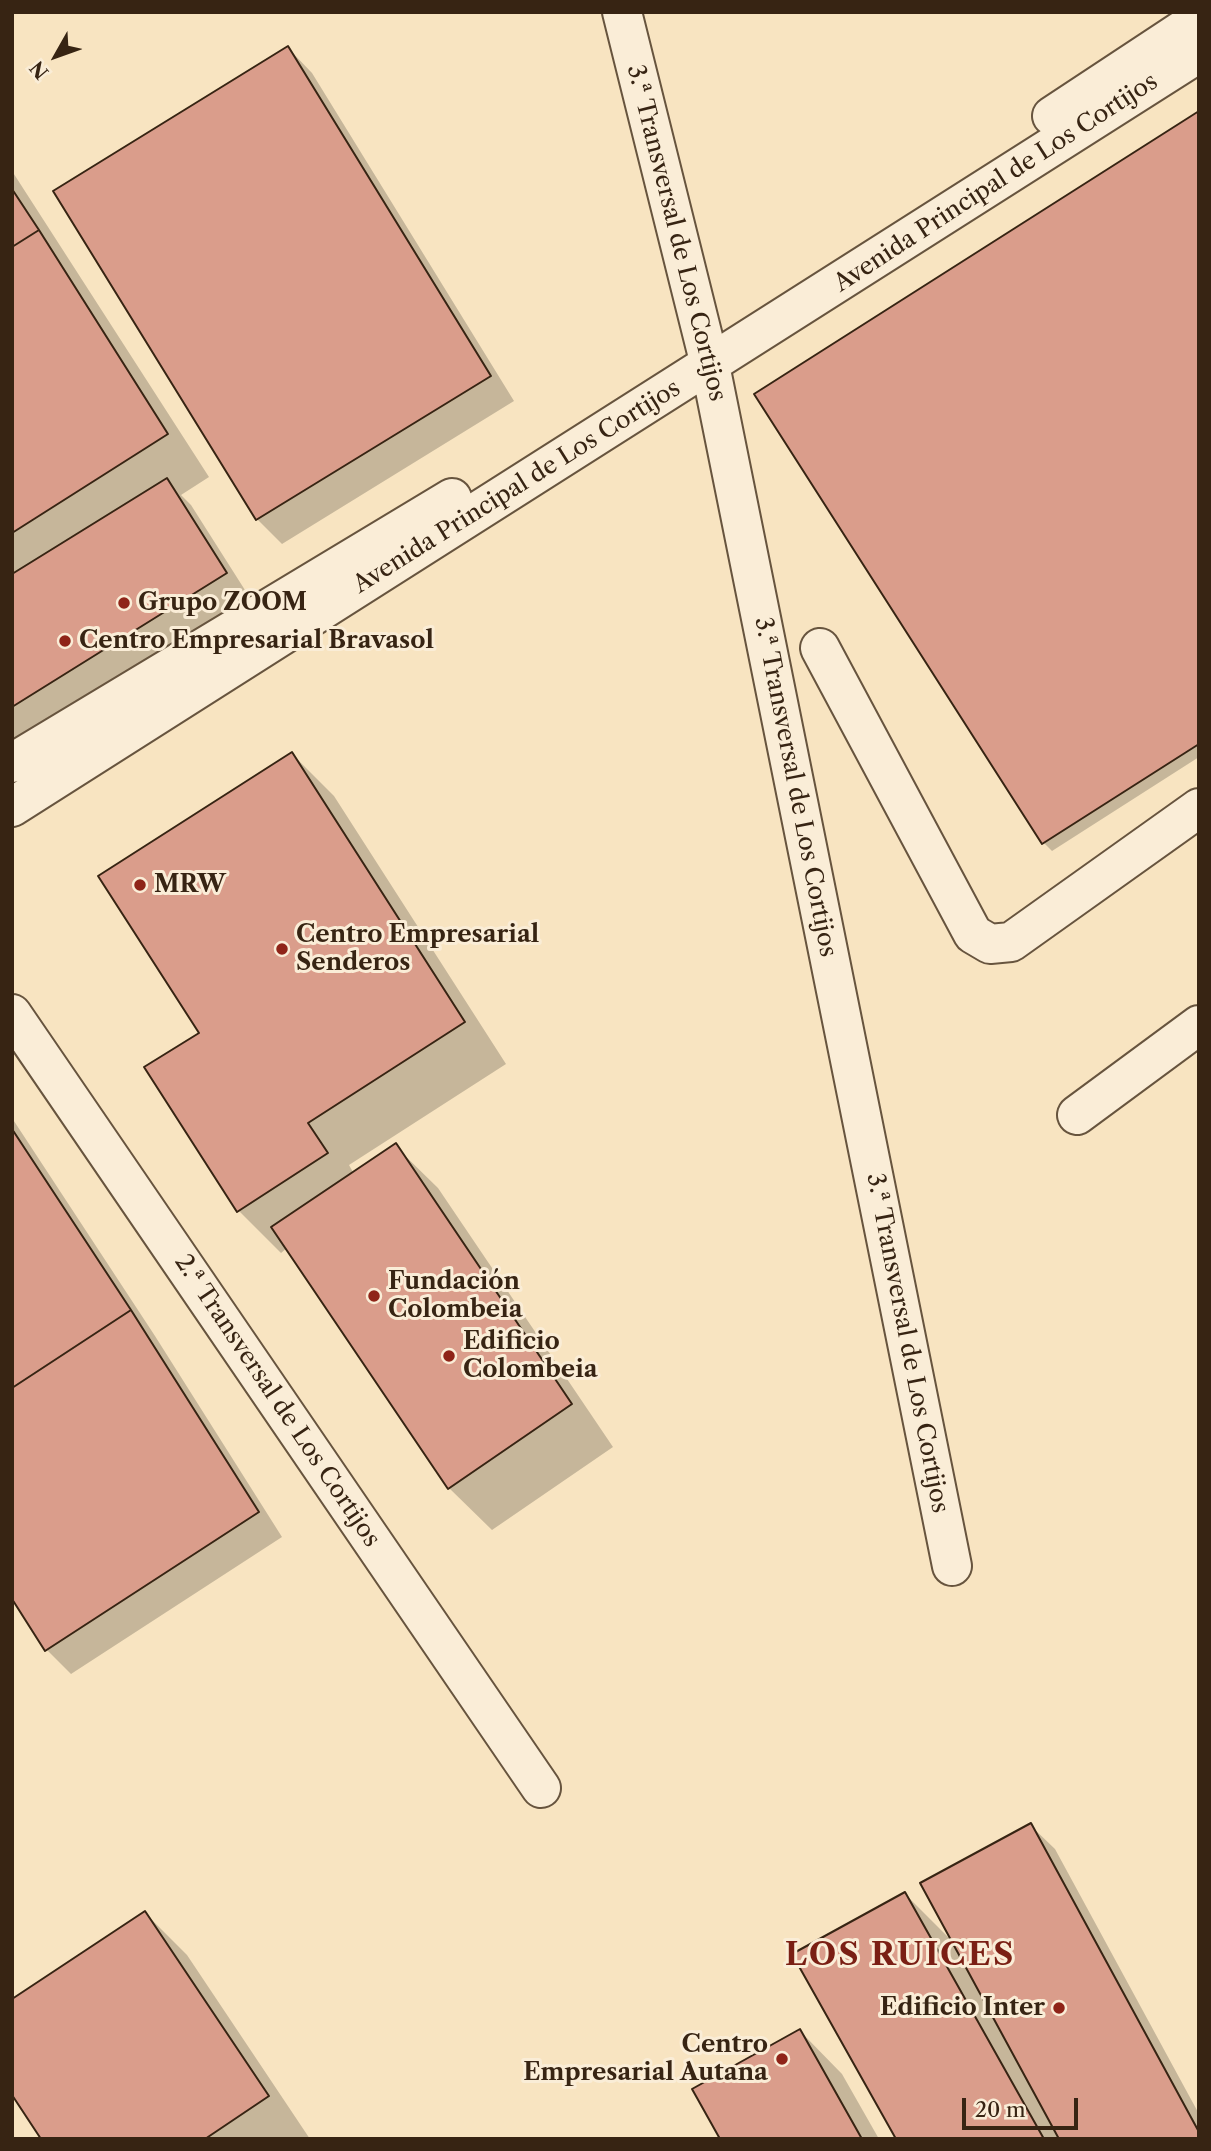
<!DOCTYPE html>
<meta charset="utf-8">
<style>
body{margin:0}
#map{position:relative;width:1211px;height:2151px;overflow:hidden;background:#f8e4c1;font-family:"Libre Caslon Text",serif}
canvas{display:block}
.frame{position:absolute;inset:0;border:14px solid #372413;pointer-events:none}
.north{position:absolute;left:21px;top:21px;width:70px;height:70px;-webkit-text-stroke:5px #faedd7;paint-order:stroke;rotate:230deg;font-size:19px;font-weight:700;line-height:28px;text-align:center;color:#372413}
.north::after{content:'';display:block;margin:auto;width:24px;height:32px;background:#372413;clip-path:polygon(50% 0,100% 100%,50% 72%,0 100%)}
.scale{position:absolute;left:962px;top:2098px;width:116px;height:32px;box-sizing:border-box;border:4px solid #372413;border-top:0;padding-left:9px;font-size:21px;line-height:24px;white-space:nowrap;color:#372413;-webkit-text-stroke:5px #faedd7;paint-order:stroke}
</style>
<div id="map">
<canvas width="1211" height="2151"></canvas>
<div class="frame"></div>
<div class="north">N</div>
<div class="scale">20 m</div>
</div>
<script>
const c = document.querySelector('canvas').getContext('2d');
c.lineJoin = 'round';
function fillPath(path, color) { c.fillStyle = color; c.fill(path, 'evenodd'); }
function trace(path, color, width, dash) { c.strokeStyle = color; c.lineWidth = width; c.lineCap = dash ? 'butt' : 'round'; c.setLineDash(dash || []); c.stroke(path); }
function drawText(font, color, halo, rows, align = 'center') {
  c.font = font + ' "Libre Caslon Text",serif'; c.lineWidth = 6; c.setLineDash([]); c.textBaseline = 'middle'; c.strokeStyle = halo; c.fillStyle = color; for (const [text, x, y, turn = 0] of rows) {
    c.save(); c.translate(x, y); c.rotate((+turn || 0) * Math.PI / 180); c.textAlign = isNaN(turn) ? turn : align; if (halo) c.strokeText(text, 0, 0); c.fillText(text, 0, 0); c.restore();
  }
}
const shadow = new Path2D(`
 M288,48L312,73L514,401L282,544L257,519Z
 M1199,113V757L1052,851L1044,843Z
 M12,171L209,477L181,495L191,505L250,598L12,747Z
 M292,754L334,796L506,1064L349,1165L354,1174L395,1146L438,1188L613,1447L492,1530L449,1488L287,1248L281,1253L238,1210L202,1033Z
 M12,1118L155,1336L282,1537L71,1674L46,1649L12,1596Z
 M1030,1825L1055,1849L1199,2114V2139H898L905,1894L953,1942Z
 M145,1913L187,1955L310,2139H43Z
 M800,2031L842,2074L879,2139H722Z`);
const building = new Path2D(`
 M288,46L491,376L256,520L53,191Z
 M1199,111V744L1042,844L754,394Z
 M12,189L39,230L12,247Z
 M39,230L168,434L12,533V247Z
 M167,478L227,573L12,707V574Z
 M292,752L465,1022L308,1123L328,1153L237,1212L144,1067L199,1033L98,876Z
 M12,1129L131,1310L12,1388Z
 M396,1143L572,1404L448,1489L271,1227Z
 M131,1310L259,1512L45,1651L12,1599V1388Z
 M1031,1823L1199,2132V2139H1059L920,1883Z
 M905,1892L1044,2139H896L792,1954Z
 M145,1911L269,2096L205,2139H41L12,2095V1999Z
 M800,2029L862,2139H720L692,2089Z`);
const minor = new Path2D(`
 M622,12L710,365L952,1566
 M1052,116L1199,19
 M820,648L973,934L990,944L1011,942L1199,808
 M12,763L452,498
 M12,807L1199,53
 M12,1014L541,1788
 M1077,1115L1199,1025`);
const markers = [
 [124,603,7,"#8f2418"],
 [65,641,7,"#8f2418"],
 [140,885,7,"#8f2418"],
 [282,949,7,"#8f2418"],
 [374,1296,7,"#8f2418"],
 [449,1356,7,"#8f2418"],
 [1059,2008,7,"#8f2418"],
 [782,2059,7,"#8f2418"]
];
const streetNames = [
 ["Avenida Principal de Los Cortijos",996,183,-33],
 ["3.ª Transversal de Los Cortijos",676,233,76],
 ["Avenida Principal de Los Cortijos",517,487,-32],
 ["3.ª Transversal de Los Cortijos",795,787,79],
 ["3.ª Transversal de Los Cortijos",907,1343,79],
 ["2.ª Transversal de Los Cortijos",277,1401,56]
];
const poiNames = [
 ["Grupo ZOOM",138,603],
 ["Centro Empresarial Bravasol",79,641],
 ["MRW",154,885],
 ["Centro Empresarial",296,935],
 ["Senderos",296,963],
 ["Fundación",388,1282],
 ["Colombeia",388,1310],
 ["Edificio",463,1342],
 ["Colombeia",463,1370],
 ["Edificio Inter",1045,2008,"right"],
 ["Centro",768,2045,"right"],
 ["Empresarial Autana",768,2073,"right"]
];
const districtNames = [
 ["LOS RUICES",900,1956]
];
fillPath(shadow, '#0003');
fillPath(building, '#da9d8b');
trace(building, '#372413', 2);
trace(minor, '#67543e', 42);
trace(minor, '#faedd7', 38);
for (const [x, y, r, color] of markers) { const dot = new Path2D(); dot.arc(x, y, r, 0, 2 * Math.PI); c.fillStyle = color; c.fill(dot); trace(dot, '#faedd7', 2.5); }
drawText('24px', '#372413', '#faedd7', streetNames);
drawText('bold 24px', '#372413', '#faedd7', poiNames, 'left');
c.letterSpacing = '2px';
drawText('bold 32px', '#7a1f14', '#faedd7', districtNames);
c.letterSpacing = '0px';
</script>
